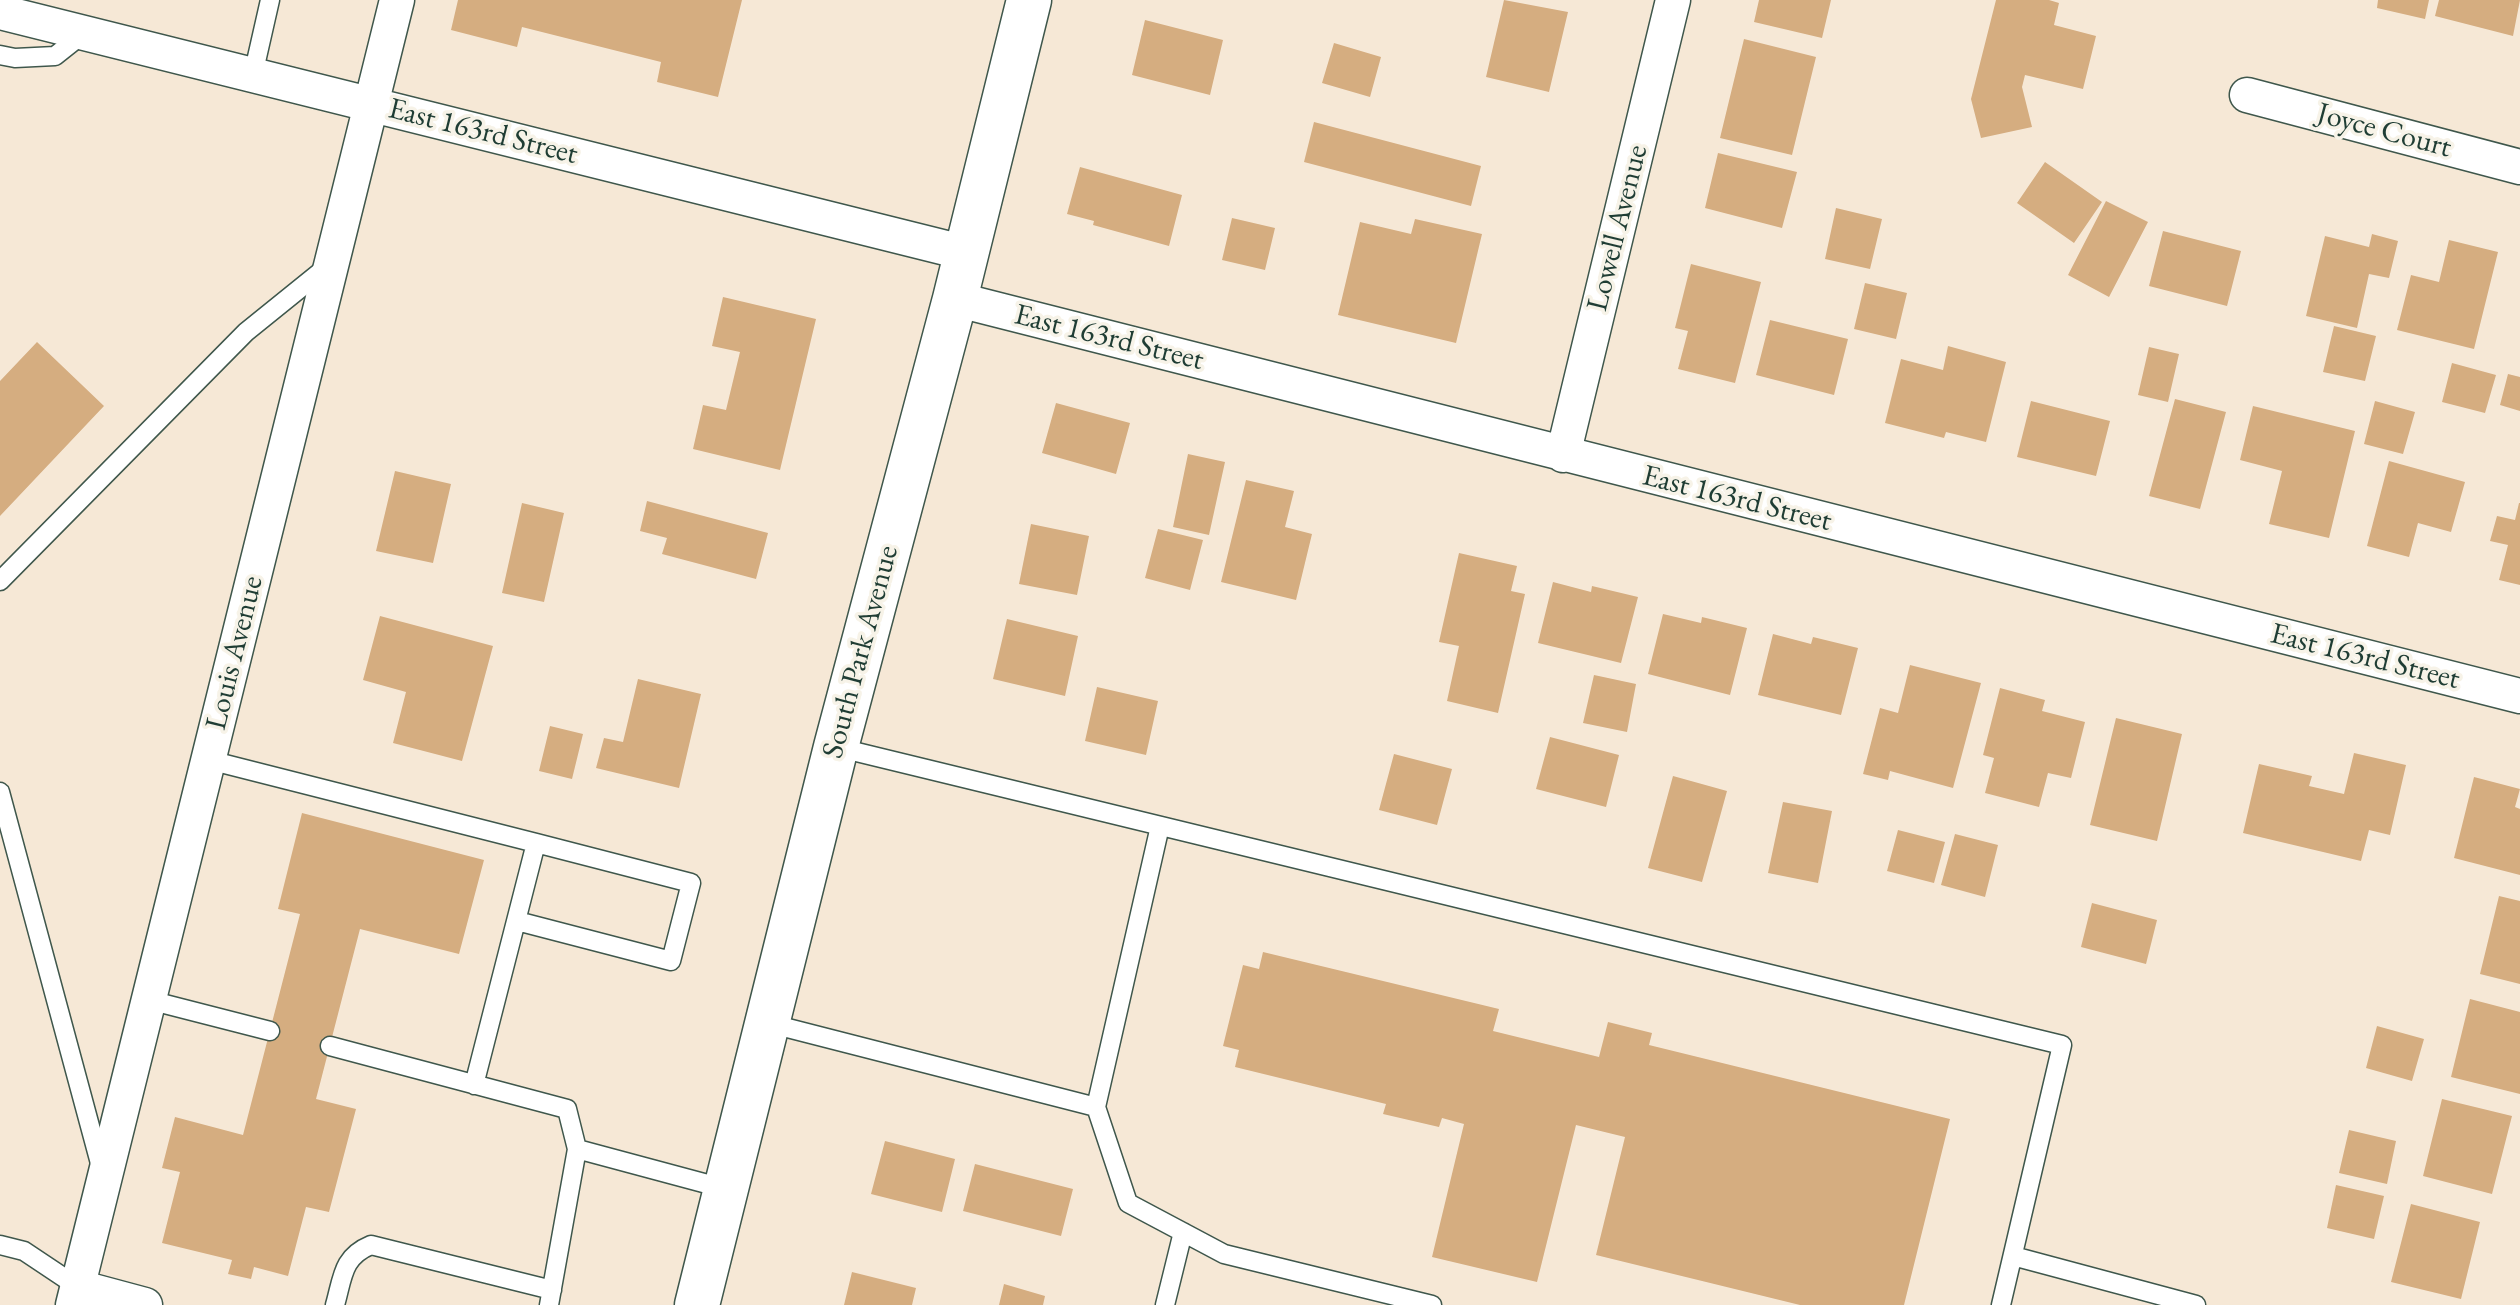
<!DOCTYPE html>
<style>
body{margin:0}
canvas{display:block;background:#f6e8d6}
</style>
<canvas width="2520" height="1305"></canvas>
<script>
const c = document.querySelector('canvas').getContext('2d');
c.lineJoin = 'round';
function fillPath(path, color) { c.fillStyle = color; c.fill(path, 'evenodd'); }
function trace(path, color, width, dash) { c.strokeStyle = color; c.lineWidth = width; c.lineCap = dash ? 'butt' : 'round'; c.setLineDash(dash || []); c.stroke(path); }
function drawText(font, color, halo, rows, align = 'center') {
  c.font = font + ' "EB Garamond",serif'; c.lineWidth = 7; c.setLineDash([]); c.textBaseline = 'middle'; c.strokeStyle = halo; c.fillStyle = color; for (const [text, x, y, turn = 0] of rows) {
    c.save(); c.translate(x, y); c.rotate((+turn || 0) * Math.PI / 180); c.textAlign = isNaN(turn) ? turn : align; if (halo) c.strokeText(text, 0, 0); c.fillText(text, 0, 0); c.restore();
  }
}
const building = new Path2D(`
 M458,0H742L718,97L657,82L661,62L522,27L517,47L451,30Z
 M1504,0L1568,12L1549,92L1486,77Z
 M1759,0H1831L1822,38L1754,22Z
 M1996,0H2049L2059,3L2054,25L2096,36L2083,89L2025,75L2022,87L2032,127L1981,138L1971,99Z
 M2378,0H2429L2425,19L2377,8Z
 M2439,0H2520L2513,36L2435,16Z
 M1145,20L1223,40L1210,95L1132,75Z
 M1744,39L1816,57L1792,155L1720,138Z
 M1334,43L1381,57L1370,97L1322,83Z
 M1314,122L1481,166L1471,206L1304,162Z
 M1718,153L1797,172L1782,228L1705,208Z
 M2045,162L2102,202L2074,243L2017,203Z
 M1080,167L1182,195L1169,246L1093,225L1094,221L1067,214Z
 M2106,201L2148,222L2109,297L2068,275Z
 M1836,208L1882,219L1870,269L1825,259Z
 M1232,218L1275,228L1265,270L1222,260Z
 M1415,219L1482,234L1456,343L1338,315L1360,222L1411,234Z
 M2163,231L2241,251L2227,306L2149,286Z
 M2372,234L2398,241L2389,278L2369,274L2357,328L2306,316L2325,236L2369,247Z
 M2449,240L2498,252L2474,349L2397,330L2411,275L2439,282Z
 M1691,264L1761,282L1735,383L1678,369L1688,331L1675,328Z
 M1865,283L1907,293L1896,339L1854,329Z
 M723,297L816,319L780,470L693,449L703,405L726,410L740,352L712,346Z
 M1770,320L1848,339L1834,395L1756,375Z
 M2334,326L2376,336L2365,381L2323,372Z
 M37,342L104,406L0,516V381Z
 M1948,346L2006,362L1986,442L1946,432L1944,438L1885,423L1901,359L1943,370Z
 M2149,347L2179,354L2168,402L2138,395Z
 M2452,363L2496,375L2485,413L2442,402Z
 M2508,374L2520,377V411L2500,405Z
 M2175,399L2226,412L2200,509L2149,496Z
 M2031,401L2110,421L2096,476L2017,457Z
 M2375,401L2415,412L2403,454L2364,444Z
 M1056,403L1130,423L1116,474L1042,453Z
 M2253,406L2355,431L2329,538L2269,524L2282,471L2240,460Z
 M1188,454L1225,462L1209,535L1173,527Z
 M2389,461L2465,482L2451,532L2418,523L2409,557L2367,546Z
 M395,471L451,484L433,563L376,551Z
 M1246,480L1294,491L1285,527L1312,534L1296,600L1221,582Z
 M647,501L768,533L756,579L662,554L667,538L640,531Z
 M522,503L564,513L544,602L502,593Z
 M2519,503H2520V585L2499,580L2508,545L2490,541L2497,516L2515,520Z
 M1031,524L1089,536L1077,595L1019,584Z
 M1158,529L1203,540L1190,590L1145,578Z
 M1459,553L1517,566L1511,591L1525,594L1498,713L1447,701L1459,646L1439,642Z
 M1553,582L1591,592L1592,586L1638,597L1621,663L1538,643Z
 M1663,614L1701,623L1702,617L1747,628L1730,695L1648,674Z
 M380,616L493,646L462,761L393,743L406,692L363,680Z
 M1007,619L1078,636L1065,696L993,679Z
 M1773,634L1811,644L1813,637L1858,648L1841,715L1758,695Z
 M1910,665L1981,683L1953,788L1890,771L1888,780L1863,774L1880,708L1898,713Z
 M1594,675L1636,684L1627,732L1583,723Z
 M638,679L701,694L679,788L596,768L604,738L623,742Z
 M1097,687L1158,701L1146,755L1085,741Z
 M2000,688L2045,700L2042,711L2085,722L2071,778L2048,773L2039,807L1985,793L1994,758L1983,755Z
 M2116,718L2182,734L2157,841L2090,825Z
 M550,726L583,734L572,779L539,771Z
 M1550,737L1619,755L1606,807L1536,789Z
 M2354,753L2406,765L2390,835L2369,830L2361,861L2243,833L2259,764L2312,776L2309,786L2344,794Z
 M1394,754L1452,769L1437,825L1379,810Z
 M1673,776L1727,791L1702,882L1648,868Z
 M2474,777L2520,789L2515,807L2520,809V875L2454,858Z
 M1783,802L1832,811L1818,883L1768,873Z
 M302,813L484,860L459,954L360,929L316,1099L356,1109L329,1212L306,1207L288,1276L254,1267L251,1279L228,1274L232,1260L162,1243L180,1172L162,1168L175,1117L243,1135L300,914L278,909Z
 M1898,830L1945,842L1934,883L1887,871Z
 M1955,834L1998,845L1985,897L1941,885Z
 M2499,896L2520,901V984L2480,974Z
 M2092,903L2157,920L2146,964L2081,947Z
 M1263,952L1499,1009L1493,1031L1599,1057L1608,1022L1652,1033L1649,1045L1950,1119L1904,1305H1800L1596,1255L1625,1137L1576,1125L1537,1282L1432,1257L1464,1124L1442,1118L1439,1127L1383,1114L1386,1104L1235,1067L1239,1050L1223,1046L1243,965L1259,969Z
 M2470,999L2520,1012V1094L2451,1077Z
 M2377,1026L2424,1039L2412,1081L2366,1068Z
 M2442,1099L2512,1116L2492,1194L2423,1176Z
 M2349,1130L2396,1141L2387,1184L2339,1173Z
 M885,1141L955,1159L942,1212L871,1194Z
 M975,1164L1073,1189L1061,1236L963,1211Z
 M2336,1185L2384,1196L2374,1239L2327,1228Z
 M2411,1204L2480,1222L2461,1299L2391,1282Z
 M852,1272L916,1288L912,1305H844Z
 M1004,1284L1045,1296L1043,1305H999Z`);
const lane = new Path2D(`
 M0,55L15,58L55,56L84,33
 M253,75L270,0
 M0,581L246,332L329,265
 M836,747L2062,1045L2001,1305
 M209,760L536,843
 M0,792L101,1167
 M149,1000L270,1031
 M768,1023L1096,1107L1128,1203L1224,1254L1432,1305
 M330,1046L567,1109L577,1149
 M474,1085L536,843L691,883L671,961L517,921
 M1096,1107L1160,826
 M0,1245L24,1251L78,1287
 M2013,1256L2196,1305
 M335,1305C343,1277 342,1257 371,1245L552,1290
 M549,1305L577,1149L726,1189
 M1165,1305L1183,1232`);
const street = new Path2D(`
 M0,12L966,253
 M2247,95L2520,167
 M955,299L2520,696
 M1563,455L1673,0
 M78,1287L145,1305
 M73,1305L397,0`);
const secondary = new Path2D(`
 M697,1305L836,747L955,299L1029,0`);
const streetNames = [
 ["Joyce Court",2384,131,15],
 ["East 163rd Street",483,132,14],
 ["Lowell Avenue",1618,228,-76],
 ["East 163rd Street",1109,338,14],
 ["East 163rd Street",1737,499,14],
 ["South Park Avenue",861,652,-75],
 ["Louis Avenue",235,653,-76],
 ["East 163rd Street",2365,657,14]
];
fillPath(building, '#d5ad80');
trace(lane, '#3f574c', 21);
trace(street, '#3f574c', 37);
trace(secondary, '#3f574c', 47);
trace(lane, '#fff', 18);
trace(street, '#fff', 34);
trace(secondary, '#fff', 44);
drawText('30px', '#1f3d34', '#f7f3e8', streetNames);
</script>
